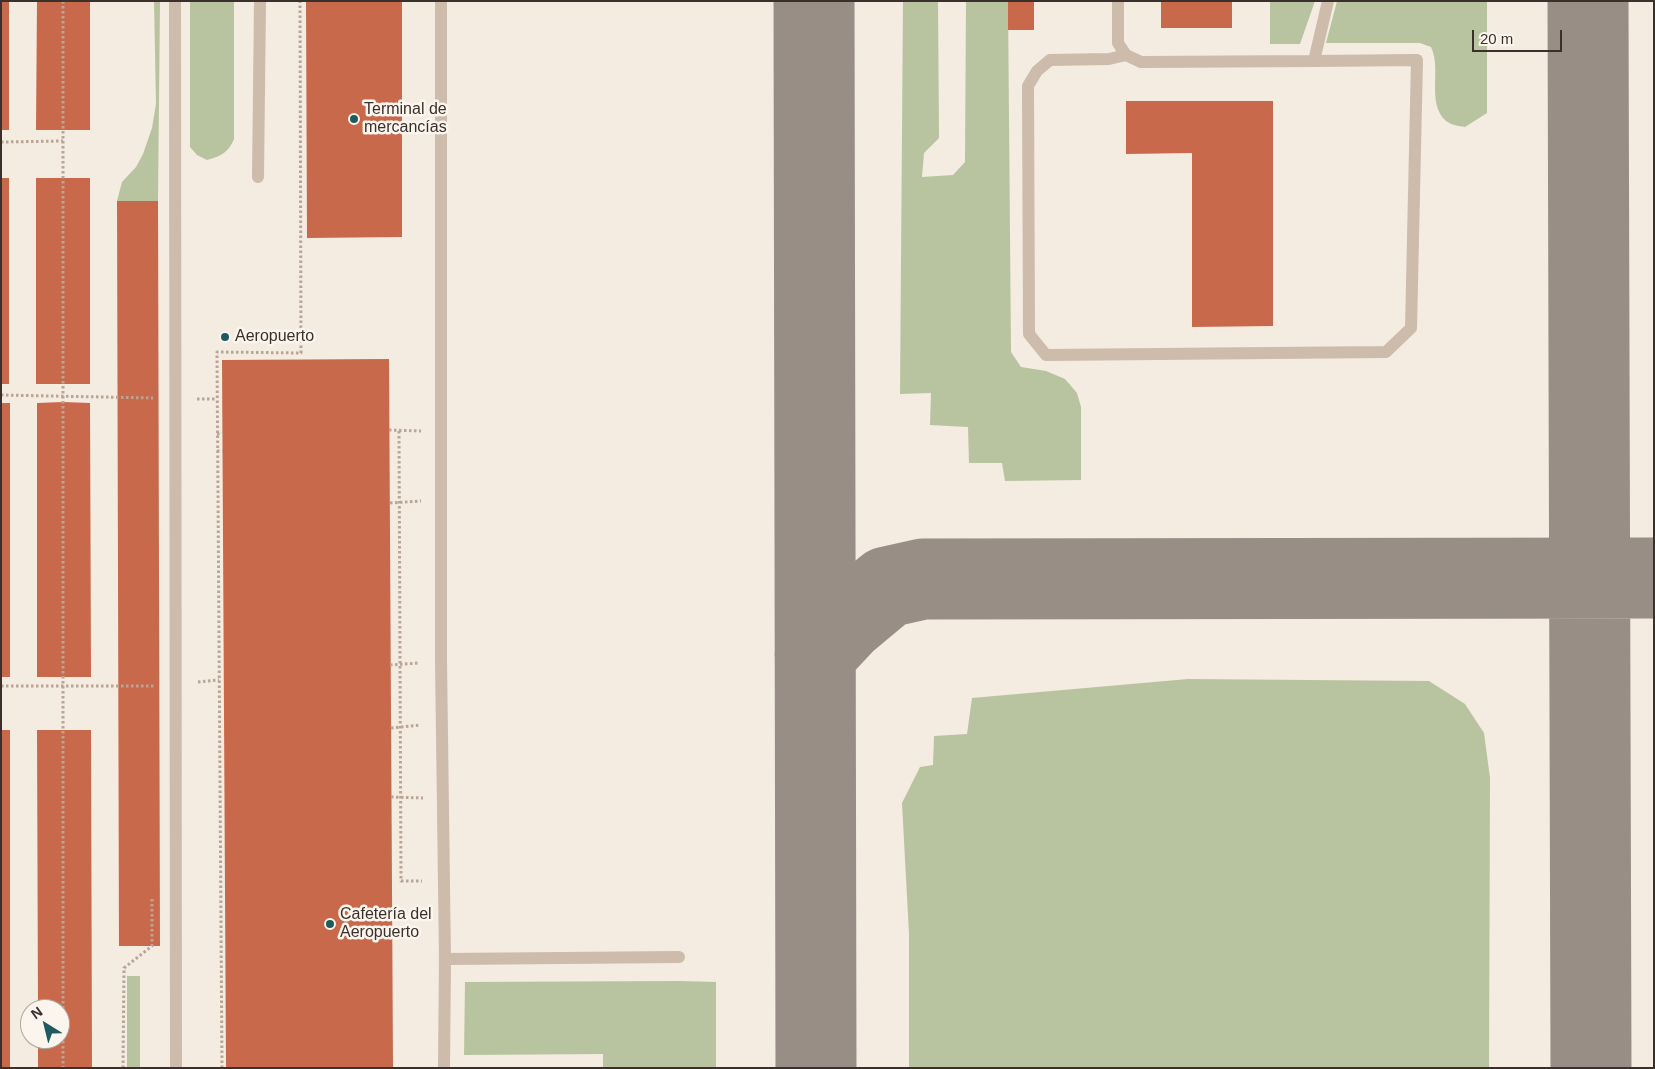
<!DOCTYPE html>
<meta charset="utf-8">
<style>
body{margin:0}
#map{position:relative;width:1655px;height:1069px;overflow:hidden;background:#f4ebe1;font-family:Helvetica,sans-serif}
canvas{display:block}
.frame{position:absolute;inset:0;border:2px solid #3b302b;pointer-events:none}
.north{position:absolute;left:20px;top:999px;width:50px;height:50px;box-sizing:border-box;background:#fbf5ee;border:1px solid #aea6a0;border-radius:50%;rotate:324deg;font-size:14px;font-weight:700;line-height:20px;text-align:center;color:#3b302b}
.north::after{content:'';display:block;margin:auto;width:18px;height:22px;background:#1f5a5e;clip-path:polygon(50% 0,100% 100%,50% 72%,0 100%)}
.scale{position:absolute;left:1472px;top:30px;width:90px;height:22px;box-sizing:border-box;border:2px solid #3b302b;border-top:0;padding-left:6px;font-size:15px;line-height:18px;white-space:nowrap;color:#3b302b;-webkit-text-stroke:4px #fbf5ee;paint-order:stroke}
</style>
<div id="map">
<canvas width="1655" height="1069"></canvas>
<div class="frame"></div>
<div class="north">N</div>
<div class="scale">20 m</div>
</div>
<script>
const c = document.querySelector('canvas').getContext('2d');
c.lineJoin = 'round';
function fillPath(path, color) { c.fillStyle = color; c.fill(path, 'evenodd'); }
function trace(path, color, width, dash) { c.strokeStyle = color; c.lineWidth = width; c.lineCap = dash ? 'butt' : 'round'; c.setLineDash(dash || []); c.stroke(path); }
function drawText(font, color, halo, rows, align = 'center') {
  c.font = font + ' Helvetica,sans-serif'; c.lineWidth = 5; c.setLineDash([]); c.textBaseline = 'middle'; c.strokeStyle = halo; c.fillStyle = color; for (const [text, x, y, turn = 0] of rows) {
    c.save(); c.translate(x, y); c.rotate((+turn || 0) * Math.PI / 180); c.textAlign = isNaN(turn) ? turn : align; if (halo) c.strokeText(text, 0, 0); c.fillText(text, 0, 0); c.restore();
  }
}
const green = new Path2D(`
 M154,1H160L158,201H117L122,182L136,167L143,154L152,128L156,104Z
 M190,1H234V139C228,153 221,156 207,160L197,155L190,147Z
 M903,1H938L939,138L924,153L922,177L953,175L965,162L966,1H1008L1011,352L1021,367L1046,371L1065,379L1077,393L1081,407V480L1005,481L1002,463H969L968,427L930,425L931,393L900,394Z
 M1270,1H1315L1300,44H1270Z
 M1337,1H1487V113L1465,127C1459,126 1451,125 1446,121C1426,103 1442,70 1431,47L1420,43H1326Z
 M1188,679L1429,681L1465,704L1484,733L1490,778L1489,1068H909V934L902,803L920,767L933,765L934,736L967,734L972,698Z
 M127,976H140V1068H127Z
 M679,981L716,982V1068H603V1054L464,1055L465,982Z`);
const taxiway = new Path2D(`
 M814,1L816,1068
 M1588,1L1591,1068
 M815,654L845,622L887,587L923,579L1654,578`);
const building = new Path2D(`
 M1,1H9V130H1Z
 M37,1H90V130H36Z
 M306,1H402V237L307,238Z
 M1008,1H1034V30H1008Z
 M1161,1H1232V28H1161Z
 M1126,101H1273V326L1192,327V153L1126,154Z
 M1,178H9V384H1Z
 M36,178H90V384H36Z
 M117,201H158L160,946H119Z
 M389,359L393,1067L226,1068L222,360Z
 M63,402L90,403L91,677H37V403Z
 M1,403H10V677H1Z
 M1,730H10V1068H1Z
 M37,730H91L92,1068H38V1039H60V1009H38Z`);
const path = new Path2D(`
 M63,1V1068
 M1,142L63,141
 M1,395L153,398
 M197,399H217
 M389,430L421,431
 M399,431L401,881H422
 M217,434L223,433
 M217,451H223
 M390,503L421,501
 M390,665L419,663
 M198,682L219,680
 M1,686H154
 M391,728L420,725
 M391,797L423,798
 M123,1068L124,968L152,946V899
 M222,1068L217,352L301,353L300,1`);
const minor = new Path2D(`
 M175,1L176,1068
 M441,1V661L445,959L444,1068
 M1118,1V43L1126,55L1141,62L1314,61L1328,1
 M1126,55L1109,59L1050,60L1037,71L1028,86L1029,334L1046,355L1386,352L1411,328L1417,60L1314,61
 M258,177L260,1
 M445,959L679,957`);
const markers = [
 [354,119,5,"#1f5a5e"],
 [225,337,5,"#1f5a5e"],
 [330,924,5,"#1f5a5e"]
];
const poiNames = [
 ["Terminal de",364,110],
 ["mercancías",364,128],
 ["Aeropuerto",235,337],
 ["Cafetería del",340,915],
 ["Aeropuerto",340,933]
];
fillPath(green, '#b8c4a0');
trace(taxiway, '#988e86', 81);
fillPath(building, '#c8694b');
trace(path, '#b9a596', 3, [2.5, 2.5]);
trace(minor, '#cdbbac', 12);
for (const [x, y, r, color] of markers) { const dot = new Path2D(); dot.arc(x, y, r, 0, 2 * Math.PI); c.fillStyle = color; c.fill(dot); trace(dot, '#fbf5ee', 2); }
drawText('16px', '#3b302b', '#fbf5ee', poiNames, 'left');
</script>
